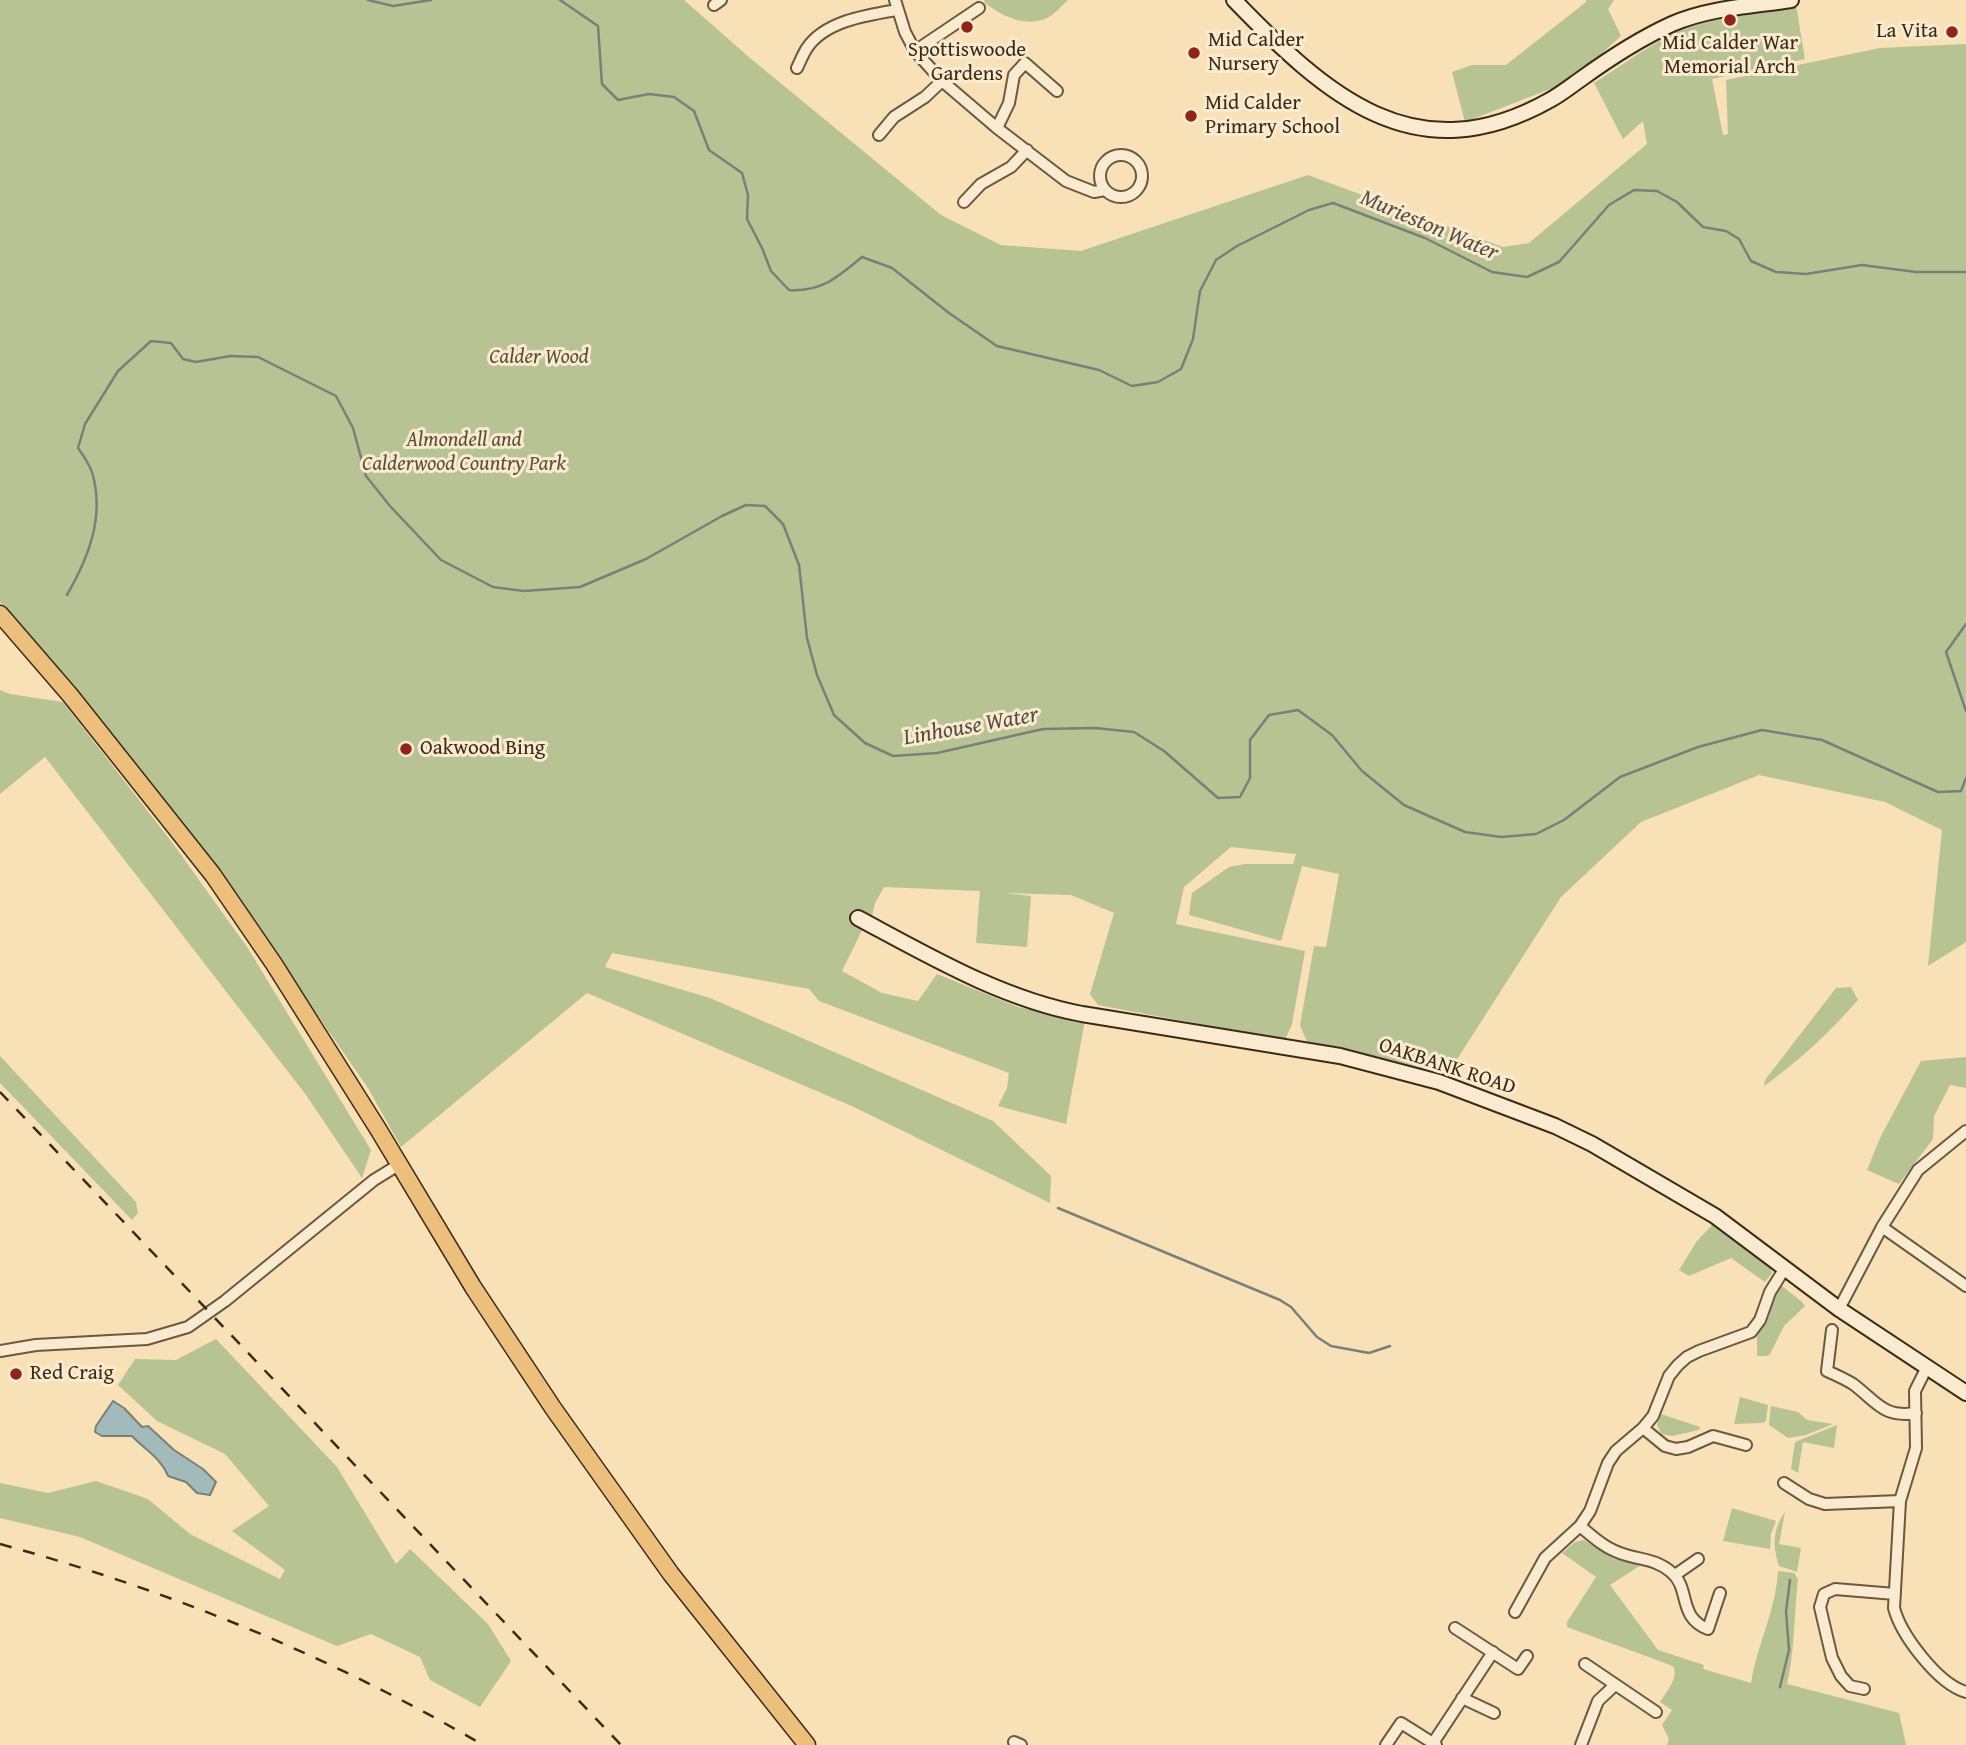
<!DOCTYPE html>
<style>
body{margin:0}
canvas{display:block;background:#f8e0b7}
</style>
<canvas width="1966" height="1745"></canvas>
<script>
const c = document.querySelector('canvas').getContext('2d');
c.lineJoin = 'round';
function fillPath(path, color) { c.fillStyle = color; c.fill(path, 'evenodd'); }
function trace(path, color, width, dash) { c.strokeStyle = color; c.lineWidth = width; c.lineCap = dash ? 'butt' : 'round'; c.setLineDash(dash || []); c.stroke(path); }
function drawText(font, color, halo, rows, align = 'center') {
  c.font = font + ' "Gentium Book Plus",serif'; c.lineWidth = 6; c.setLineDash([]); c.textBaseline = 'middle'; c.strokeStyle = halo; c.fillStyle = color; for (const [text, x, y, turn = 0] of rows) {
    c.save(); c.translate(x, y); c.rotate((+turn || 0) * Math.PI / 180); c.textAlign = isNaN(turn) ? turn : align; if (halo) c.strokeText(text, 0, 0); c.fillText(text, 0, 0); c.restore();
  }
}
const green = new Path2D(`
 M0,0H684L750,58L941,215L1001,245L1081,251L1308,175L1503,247L1529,243L1647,144L1643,121L1623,139L1594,83C1634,58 1675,24 1723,17L1727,21L1733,20L1735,16L1796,5L1805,59L1712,79L1723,135L1728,134L1726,80L1880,48L1966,44V942L1928,966L1942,830L1885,802L1759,775L1641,822L1561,897L1445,1078L1307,1042L1300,1025L1314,946L1326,947L1339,874L1302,866L1281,941L1189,915L1192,893L1229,867L1245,864H1293L1296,854L1231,847L1184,887L1176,924L1305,951L1292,1024L1285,1040L1098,1005L1090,994L1114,913L1071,895L1004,893L1031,896L1027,947L976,943L980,891L884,887L875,903L872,916H869L842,971L882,993L918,1001L937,974L1018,1007L1085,1020L1066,1124L998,1106L1007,1088L1009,1073L819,1001L809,989L612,953L605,967L710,998L993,1121L1051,1176L1050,1203L854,1107L587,993L401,1147L368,1088L202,849L0,602Z
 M984,0H1068C1061,6 1054,15 1047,18C1025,28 1002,16 985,3Z
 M1586,0H1614L1608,9L1621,36L1571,81L1465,122L1452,72L1472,65H1506L1586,2Z
 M0,690L10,694L63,702L174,845L247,947L371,1150L362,1178L306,1095L45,757L0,794Z
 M1851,987L1858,1000C1830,1032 1799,1061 1764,1086L1765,1080L1836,988Z
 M0,1056L136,1202L138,1213L132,1220L0,1083Z
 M1966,1057V1088L1950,1085L1934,1116L1933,1139L1899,1184L1867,1170L1880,1138L1921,1061Z
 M1714,1223L1770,1267L1772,1273L1765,1282L1731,1258L1689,1276L1679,1270L1697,1241Z
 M1782,1286L1802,1302L1805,1306L1784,1326L1770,1354L1767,1356H1757V1333L1769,1316L1773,1296Z
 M216,1339L337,1467L396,1564L410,1549L488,1624L511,1661L480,1707L430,1680L420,1657L371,1634L337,1646L80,1537L0,1518V1483L48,1493L96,1481L148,1499L190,1534L280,1579L285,1570L232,1531L269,1506L225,1454L157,1421L118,1385L135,1359L176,1360Z
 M1740,1397L1768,1405L1766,1421L1762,1423L1734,1424Z
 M1771,1406L1798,1412L1807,1420L1833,1424L1806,1435L1788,1438L1769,1425Z
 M1661,1414L1700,1427L1699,1430L1672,1436L1661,1434L1657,1424Z
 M1837,1425L1834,1448L1803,1442L1798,1473L1791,1469L1795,1442Z
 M1732,1508L1776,1521L1771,1534L1770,1549L1723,1541Z
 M1785,1512L1779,1544L1801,1548L1797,1572L1779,1566C1773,1547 1772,1530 1785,1512Z
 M1584,1540L1614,1559L1641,1565L1610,1585L1658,1650L1704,1665L1703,1669L1751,1683C1757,1646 1776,1609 1778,1571L1794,1573L1798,1579C1794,1614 1795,1649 1787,1684L1899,1713L1906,1745H1667L1669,1739L1662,1725L1672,1710L1660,1702C1667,1691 1679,1678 1673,1666L1567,1627V1622L1596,1577L1562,1553L1575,1542Z`);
const water = new Path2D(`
 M113,1401L124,1408L142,1427L148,1426L174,1450L203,1469L216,1482L210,1495L197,1493L186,1482L168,1476C161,1458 145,1450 132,1436H102L95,1432L96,1426Z`);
const stream = new Path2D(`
 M368,0L393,6L431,0
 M560,0L598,26L602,84L618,100L649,94L674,97L694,111L709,150L742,173L748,195L747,219L762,248L771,271L789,290C822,292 838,277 862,257L892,268L949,313L997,346L1099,370L1132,386L1158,382L1181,369L1193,339L1200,291L1216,260L1237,246L1309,210L1333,203L1425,238L1492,272L1527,277L1559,262L1609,205L1634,190L1657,191L1677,202L1703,227L1726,231L1739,239L1751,261L1776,272L1806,274L1862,265L1916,272H1966
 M67,595C89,557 105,516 92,472C89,464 83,455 78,448L85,424L118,371L151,341L171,343L183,359L196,362L230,356L258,357L336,396L353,428L366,476L390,506L441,560L493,587L524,591L580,587L646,559L722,516L746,505L765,506L783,524L799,565L807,638L817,675L834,715L865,743L893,756L937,753L1043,729L1095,728L1134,732L1164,751L1218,798L1240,797L1250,778V740L1269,715L1298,710L1332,735L1362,771L1404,805L1465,832L1501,837L1536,834L1564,820L1620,777L1698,747L1762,730L1822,740L1938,792L1961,791L1966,778
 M1966,624L1946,652L1966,711
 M1058,1208L1280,1300L1291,1307L1317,1337L1331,1346L1369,1353L1390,1346
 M1780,1687L1789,1650L1786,1611L1790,1580`);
const street = new Path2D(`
 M895,0L905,32L915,51L942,81L997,128L1066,181L1094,192L1105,190
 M714,5L721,0
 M915,51L979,8
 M797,68C800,62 803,54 807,48C825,21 867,15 897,10
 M997,128L1009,103L1014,75L1025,63L1057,91
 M879,135L894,117L925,97L942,81
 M1100 176a21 21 0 1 1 42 0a21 21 0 1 1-42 0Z
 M964,202L981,184L1011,167L1027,150
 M1882,1227L1966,1286
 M1839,1309L1882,1227L1918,1170L1966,1131
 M1832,1330L1827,1371C1836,1375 1845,1379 1853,1384C1877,1402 1883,1418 1916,1413
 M0,1351L36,1345L147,1339L188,1327L225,1301L374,1180L400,1164
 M1927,1367L1915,1391L1916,1448L1900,1501L1894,1608C1901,1635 1938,1684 1966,1692
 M1643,1428L1665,1446L1676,1449L1688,1447L1713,1436L1746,1445
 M1784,1483L1809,1499L1825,1504L1900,1501
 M1580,1526C1594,1538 1607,1550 1626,1555C1643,1560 1657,1560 1671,1572C1691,1588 1677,1617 1708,1629L1720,1593
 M1675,1575L1698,1559
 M1515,1612L1545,1558L1580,1526L1590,1511L1608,1463L1616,1451L1643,1428L1653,1416L1669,1376L1678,1365L1687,1357L1699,1351L1751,1332L1760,1320L1770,1292L1785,1268
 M1455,1628L1518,1669L1527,1656
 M1585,1664L1656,1712
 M1864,1689L1850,1686L1841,1676L1832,1658L1820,1607L1824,1594L1835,1589L1895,1594
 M1462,1698L1494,1713
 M1014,1742L1021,1745
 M1433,1743L1493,1652
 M1386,1745L1401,1723L1436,1745
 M1581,1745L1598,1701L1615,1685`);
const secondary = new Path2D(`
 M1234,0C1326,95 1415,176 1550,100C1561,94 1571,86 1581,79C1610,58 1639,39 1672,24C1708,8 1752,6 1791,0
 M858,918C929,956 1002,999 1082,1014L1340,1056L1439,1082L1555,1126L1592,1144L1715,1216L1839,1309L1966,1393`);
const primary = new Path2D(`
 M0,614L70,695L213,875L274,964L378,1129L473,1287L553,1408L671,1574L807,1745`);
const rail = new Path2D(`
 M0,1092L621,1745
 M0,1544C169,1590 332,1657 483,1745`);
const markers = [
 [1730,20,7,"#8f2418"],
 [967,27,7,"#8f2418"],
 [1952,32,7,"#8f2418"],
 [1194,53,7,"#8f2418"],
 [1191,116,7,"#8f2418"],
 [406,749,7,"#8f2418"],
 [16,1374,7,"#8f2418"]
];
const poiNames = [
 ["La Vita",1938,32,"right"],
 ["Mid Calder",1208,41],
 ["Nursery",1208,65],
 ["Mid Calder War",1730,44,"center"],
 ["Memorial Arch",1730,68,"center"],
 ["Spottiswoode",967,51,"center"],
 ["Gardens",967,75,"center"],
 ["Mid Calder",1205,104],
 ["Primary School",1205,128],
 ["Oakwood Bing",420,749],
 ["Red Craig",30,1374]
];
const parkNames = [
 ["Calder Wood",539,358],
 ["Almondell and",464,441],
 ["Calderwood Country Park",464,465]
];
const streetNames = [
 ["OAKBANK ROAD",1447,1067,18]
];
const waterNames = [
 ["Murieston Water",1429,226,23],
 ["Linhouse Water",971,727,-10]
];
fillPath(green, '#b8c393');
fillPath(water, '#a2bab9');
trace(water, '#798078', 2);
trace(stream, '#798078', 2.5);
trace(street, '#6b583e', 14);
trace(secondary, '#3c2a16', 18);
trace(primary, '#3c2a16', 19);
trace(street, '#faebd0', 10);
trace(secondary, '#faebd0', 14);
trace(primary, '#ecc07c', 16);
trace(rail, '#3c2a16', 2.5, [12, 12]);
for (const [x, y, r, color] of markers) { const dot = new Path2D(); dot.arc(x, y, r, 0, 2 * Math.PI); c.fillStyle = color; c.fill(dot); trace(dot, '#faebd0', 2.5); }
drawText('21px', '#3c2a16', '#faebd0', poiNames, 'left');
drawText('italic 21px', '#5b5035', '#faebd0', parkNames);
drawText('21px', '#3c2a16', '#faebd0', streetNames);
drawText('italic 23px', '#564e3f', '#faebd0', waterNames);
</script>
